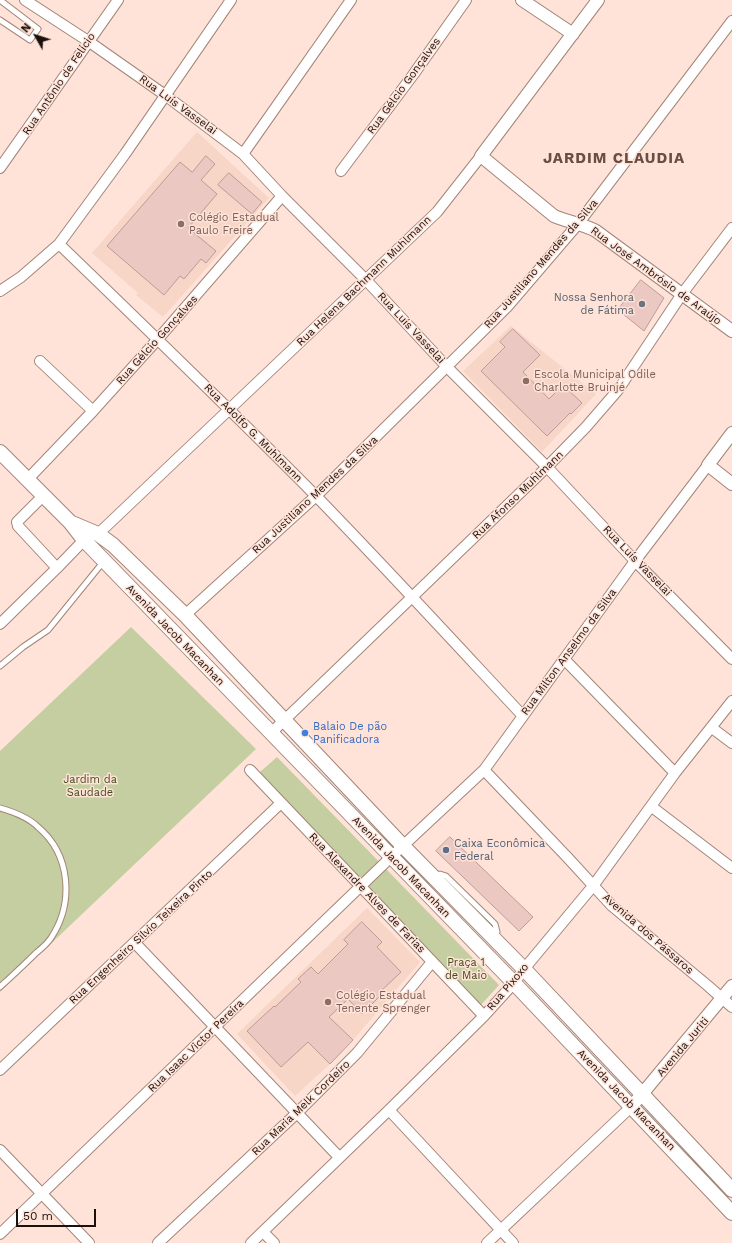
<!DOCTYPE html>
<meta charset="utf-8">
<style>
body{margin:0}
#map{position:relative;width:732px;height:1243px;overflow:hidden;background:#ffe3d8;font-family:"Work Sans",sans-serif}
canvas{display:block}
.north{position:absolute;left:16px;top:16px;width:40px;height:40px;-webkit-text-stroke:3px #ffe3d8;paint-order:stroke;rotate:309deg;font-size:11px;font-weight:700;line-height:16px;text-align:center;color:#1b100b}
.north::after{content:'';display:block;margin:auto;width:14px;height:18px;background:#1b100b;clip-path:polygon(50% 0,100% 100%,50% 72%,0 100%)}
.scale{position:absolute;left:16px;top:1209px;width:80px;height:18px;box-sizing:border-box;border:2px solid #1b100b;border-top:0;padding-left:5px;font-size:12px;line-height:14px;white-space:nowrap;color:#1b100b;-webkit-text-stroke:3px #ffe3d8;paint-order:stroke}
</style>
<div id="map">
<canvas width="732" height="1243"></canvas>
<div class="north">N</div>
<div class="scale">50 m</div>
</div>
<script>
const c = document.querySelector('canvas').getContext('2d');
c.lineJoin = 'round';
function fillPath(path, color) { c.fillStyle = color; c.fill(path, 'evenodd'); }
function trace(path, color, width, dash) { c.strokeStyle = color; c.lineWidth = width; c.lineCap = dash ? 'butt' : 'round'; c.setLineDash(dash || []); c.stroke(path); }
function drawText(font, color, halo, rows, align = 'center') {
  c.font = font + ' "Work Sans",sans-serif'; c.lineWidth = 3; c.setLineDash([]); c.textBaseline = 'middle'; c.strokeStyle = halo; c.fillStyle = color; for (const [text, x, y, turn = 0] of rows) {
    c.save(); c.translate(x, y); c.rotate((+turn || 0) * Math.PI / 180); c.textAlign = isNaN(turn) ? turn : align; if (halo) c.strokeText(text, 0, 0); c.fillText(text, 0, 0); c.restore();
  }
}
const built = new Path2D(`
 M197,132L269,198L163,317L136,295L138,293L92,253Z
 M511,326L596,394L542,452L463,371Z
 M367,908L420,962L353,1040L330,1064L295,1096L237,1034Z`);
const green = new Path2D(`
 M131,627L256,749L0,992V751Z
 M277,757L499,985L481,1005L259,773Z`);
const building = new Path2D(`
 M206,156L215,164L201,180L217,194L188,228L216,251L206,263L201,259L184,279L180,276L164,295L107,246L180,162L192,172Z
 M229,173L262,202L252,214L218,185Z
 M641,280L664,298L644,331L618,310Z
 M513,329L540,355L523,372L549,399L563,385L582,403L571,414L570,413L547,436L481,371L505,347L500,342Z
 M450,837L533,917L519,931L436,851Z
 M362,922L382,942L377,947L401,972L381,991L383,993L362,1014L348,999L329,1017L353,1040L330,1064L308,1042L281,1067L247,1031L274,1006L275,1007L301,982L298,979L311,967L318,974L348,944L344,940Z`);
const service = new Path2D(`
 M0,20L30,40L38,29L0,0
 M0,666L23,647L48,630L104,561
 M0,808C14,812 28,817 38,827C71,855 74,903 51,938C47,944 41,949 36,953C24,965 12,976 0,987
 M434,876L440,874L446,876L495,924L497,932L495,936`);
const minor = new Path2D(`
 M25,0L88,41L165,95L243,154L282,196L366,280L447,367L547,467L635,561L732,659
 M243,154L351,0
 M0,168L118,0
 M341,171L413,75L466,0
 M59,244C145,327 231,410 315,495C386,568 454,642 523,716
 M0,291L21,277L59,244L125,154L231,0
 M40,361L93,411
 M27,480L93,411L158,339L282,196
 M43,496L17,522L18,526L57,568
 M98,534L437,212L481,156
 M185,615L316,496L507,307L578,224L732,21
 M0,624L57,568L84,540
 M565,660L675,773
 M712,728L732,743
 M271,733L547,467L586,427L618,390L682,294L732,228
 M250,770L484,1016
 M484,770L568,858L612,906L707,985L732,1007
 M652,807L732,868
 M135,943L339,1157
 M0,1070L281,803
 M389,1110L513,1243
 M0,1150L89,1243
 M263,1232L274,1243
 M0,1234L391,857L484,770L635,561L708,465
 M158,1243L297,1113L357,1053L432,962
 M251,1243L389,1110L484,1016L514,983L524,969L593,886L675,773L732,701
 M487,1243L632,1106`);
const tertiary = new Path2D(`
 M522,0L573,34
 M598,0L481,156L554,216C568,222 583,224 596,231L732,331
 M732,433L708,465L732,484
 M632,1106L732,986`);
const secondary = new Path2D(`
 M0,452L70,522L84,540L514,983L732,1213
 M72,523L98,534L113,545L185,615L403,846L524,969L643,1095L732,1190`);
const markers = [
 [181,224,4,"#8d6e63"],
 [642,304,4,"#6b7280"],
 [526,381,4,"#8d6e63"],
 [305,733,4,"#3f7fe0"],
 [446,850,4,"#5c6f8a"],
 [328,1002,4,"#8d6e63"]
];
const streetNames = [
 ["Rua Antônio de Felício",59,84,-56],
 ["Rua Gélcio Gonçalves",404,86,-54],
 ["Rua Luís Vasselai",178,105,36],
 ["Rua Justiliano Mendes da Silva",541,264,-49],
 ["Rua José Ambrósio de Araújo",656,276,36],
 ["Rua Helena Bachmann Muhlmann",364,281,-44],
 ["Rua Luís Vasselai",411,328,47],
 ["Rua Gélcio Gonçalves",157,340,-48],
 ["Rua Adolfo G. Muhlmann",253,433,45],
 ["Rua Justiliano Mendes da Silva",315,495,-43],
 ["Rua Afonso Muhlmann",518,495,-44],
 ["Rua Luís Vasselai",637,561,46],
 ["Avenida Jacob Macanhan",175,635,46],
 ["Rua Milton Anselmo da Silva",569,652,-54],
 ["Avenida Jacob Macanhan",401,867,46],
 ["Rua Alexandre Alves de Farias",367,893,46],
 ["Avenida dos Pássaros",648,934,41],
 ["Rua Engenheiro Silvio Teixeira Pinto",141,937,-43],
 ["Rua Pixoxo",508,987,-50],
 ["Rua Isaac Victor Pereira",196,1046,-44],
 ["Avenida Juriti",683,1047,-50],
 ["Avenida Jacob Macanhan",626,1100,46],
 ["Rua Maria Melk Cordeiro",301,1108,-44]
];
const educationNames = [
 ["Colégio Estadual",189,218],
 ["Paulo Freire",189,231],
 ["Escola Municipal Odile",534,375],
 ["Charlotte Bruinjé",534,388],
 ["Colégio Estadual",336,996],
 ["Tenente Sprenger",336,1009]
];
const worshipNames = [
 ["Nossa Senhora",634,298],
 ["de Fátima",634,311]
];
const shopNames = [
 ["Balaio De pão",313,727],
 ["Panificadora",313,740]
];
const parkNames = [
 ["Jardim da",90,780],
 ["Saudade",90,793],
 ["Praça 1",466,963],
 ["de Maio",466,976]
];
const serviceNames = [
 ["Caixa Econômica",454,844],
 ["Federal",454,857]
];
const districtNames = [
 ["JARDIM CLAUDIA",614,159]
];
fillPath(built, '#f7d5c7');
fillPath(green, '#c4cea0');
fillPath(building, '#ecc8c3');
trace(building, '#bd9b96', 1);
trace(service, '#a38578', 7);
trace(minor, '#a38578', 12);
trace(tertiary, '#a38578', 14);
trace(secondary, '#a38578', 16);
trace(service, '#fff', 5);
trace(minor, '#fff', 10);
trace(tertiary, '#fff', 12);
trace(secondary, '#fff', 14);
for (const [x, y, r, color] of markers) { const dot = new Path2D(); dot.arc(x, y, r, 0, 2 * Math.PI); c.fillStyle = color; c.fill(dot); trace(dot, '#ffe3d8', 1.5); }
drawText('11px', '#1b100b', '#ffe3d8', streetNames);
drawText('11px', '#785e54', '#ffe3d8', educationNames, 'left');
drawText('11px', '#5b616d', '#ffe3d8', worshipNames, 'right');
drawText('11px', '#366cbe', '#ffe3d8', shopNames, 'left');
drawText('11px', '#444c1c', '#ffe3d8', parkNames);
drawText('11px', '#4e5e75', '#ffe3d8', serviceNames, 'left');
c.letterSpacing = '1px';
drawText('bold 15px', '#6a4e42', '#ffe3d8', districtNames);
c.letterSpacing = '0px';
</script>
